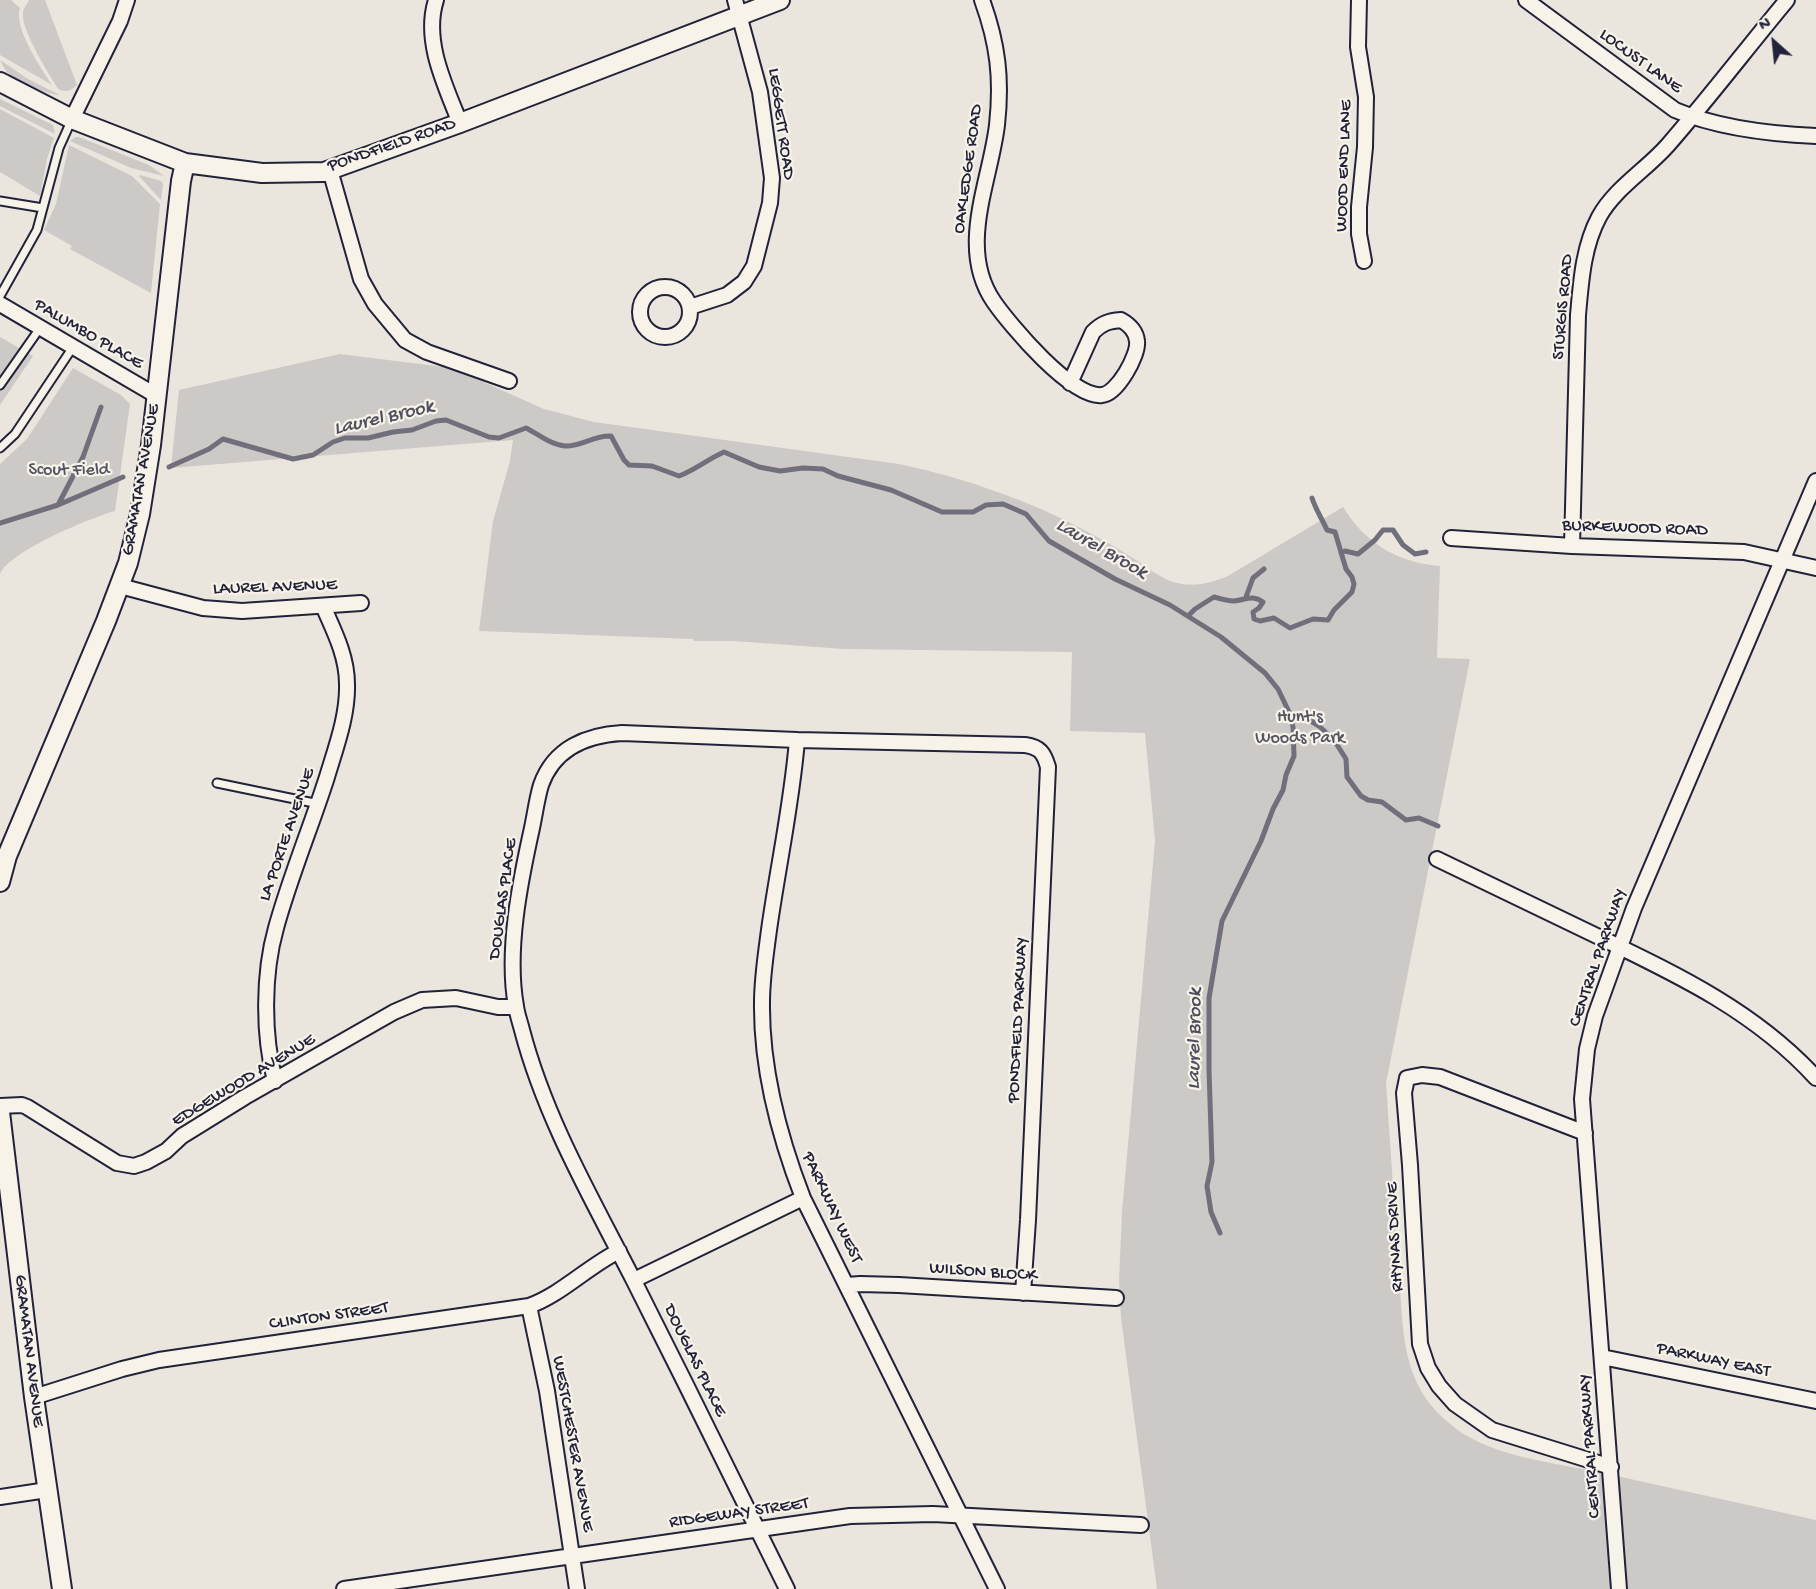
<!DOCTYPE html>
<style>
body{margin:0}
#map{position:relative;width:1816px;height:1589px;overflow:hidden;background:#eae6de;font-family:"Gochi Hand",sans-serif}
canvas{display:block}
.north{position:absolute;left:1744px;top:12px;width:60px;height:60px;-webkit-text-stroke:4px #f7f3e8;paint-order:stroke;rotate:333deg;font-size:16px;font-weight:700;line-height:24px;text-align:center;color:#22223b}
.north::after{content:'';display:block;margin:auto;width:21px;height:27px;background:#22223b;clip-path:polygon(50% 0,100% 100%,50% 72%,0 100%)}
</style>
<div id="map">
<canvas width="1816" height="1589"></canvas>
<div class="north">N</div>
</div>
<script>
const c = document.querySelector('canvas').getContext('2d');
c.lineJoin = 'round';
function fillPath(path, color) { c.fillStyle = color; c.fill(path, 'evenodd'); }
function trace(path, color, width, dash) { c.strokeStyle = color; c.lineWidth = width; c.lineCap = dash ? 'butt' : 'round'; c.setLineDash(dash || []); c.stroke(path); }
function drawText(font, color, halo, rows, align = 'center') {
  c.font = font + ' "Gochi Hand",sans-serif'; c.lineWidth = 4.5; c.setLineDash([]); c.textBaseline = 'middle'; c.strokeStyle = halo; c.fillStyle = color; for (const [text, x, y, turn = 0] of rows) {
    c.save(); c.translate(x, y); c.rotate((+turn || 0) * Math.PI / 180); c.textAlign = isNaN(turn) ? turn : align; if (halo) c.strokeText(text, 0, 0); c.fillText(text, 0, 0); c.restore();
  }
}
const green = new Path2D(`
 M0,0H11L20,8C13,27 41,68 52,85L0,55Z
 M29,0H45L77,85C71,91 66,93 58,89C49,74 20,28 23,13C23,9 27,4 29,0Z
 M0,60L28,79L60,95C50,96 15,80 7,72C5,69 1,63 0,60Z
 M0,99L53,125L55,134L0,106Z
 M0,109L54,138L47,159L40,196L0,172Z
 M75,137H79L149,165L164,176L131,168L70,141Z
 M69,145L132,176L160,204L151,293L70,249L72,246L44,230L56,204Z
 M140,175L161,181L163,184L161,200L139,176Z
 M0,337L33,356L0,405Z
 M340,354L452,368L544,409L594,422L899,464C964,478 1026,499 1084,530C1100,538 1116,547 1131,557C1144,565 1156,575 1170,581C1190,588 1209,584 1228,576L1343,507C1365,543 1398,563 1440,566L1437,658L1470,659L1386,1083L1402,1318C1406,1361 1414,1394 1449,1423C1485,1455 1548,1462 1594,1471C1668,1487 1742,1504 1816,1520V1589H1157L1121,1318L1119,1280L1122,1212L1155,841L1145,733L1070,731L1072,652L844,649L734,641H694L693,639L479,631L493,521L510,461L513,440L171,468L179,390Z
 M73,368L121,395L130,404L115,511C90,518 10,551 0,574V464L27,439Z`);
const stream = new Path2D(`
 M169,467L209,449L223,439L293,459L313,455L333,442L345,438H368L393,432L412,430L436,421L446,420L489,437L499,438L526,428C538,434 551,445 565,446C581,447 594,435 611,436L624,460L629,465L652,466L679,476C695,470 708,459 724,452L759,467L780,471L803,468L823,469L838,476L891,490L942,512H973L986,505L1003,504L1026,514L1049,541L1115,579L1170,605L1221,637L1265,673L1278,689L1290,714L1293,727L1294,756L1286,775L1283,790L1273,809L1261,841L1222,921L1209,998V1070L1212,1162L1207,1186L1211,1212L1220,1233
 M58,505L83,457L101,407
 M0,523L58,505L123,477
 M1341,553L1345,551L1358,554L1375,540L1383,530H1393L1403,545L1415,554L1426,552
 M1246,597L1253,578L1264,569
 M1188,616L1195,609L1214,597C1221,599 1228,601 1234,601C1246,600 1252,594 1263,602L1259,608L1253,612L1254,619L1260,621L1274,618L1290,628L1313,619L1328,620L1334,610L1352,592L1354,584L1352,577L1346,569L1335,532L1327,530C1322,519 1316,510 1312,498
 M1290,714L1306,718L1319,726L1334,740L1346,759L1347,777L1361,796L1368,800L1382,802L1406,820L1419,818L1438,826`);
const lane = new Path2D(`
 M0,201L43,208
 M0,296L37,230L59,148L72,119
 M0,385L40,328
 M0,448L15,434L73,347
 M217,783L319,804`);
const street = new Path2D(`
 M436,0C423,41 445,85 460,123
 M982,0C998,44 1002,79 997,125C990,183 957,248 994,302C1010,325 1072,399 1102,395C1117,394 1139,355 1137,341C1136,331 1130,325 1121,320C1109,321 1102,323 1093,332L1070,383
 M1359,0L1358,47L1366,97L1365,147L1359,207V234L1364,261
 M1526,0L1675,110C1718,128 1769,134 1816,136
 M72,119L120,21L127,0
 M330,170L361,279L375,304L405,340L427,352L509,381
 M640 312a25 25 0 1 1 50 0a25 25 0 1 1-50 0Z
 M0,304L157,396
 M690,307L727,295L744,282L754,266L770,203L772,178L760,92L735,0
 M1451,538L1572,546L1744,552L1816,568
 M1572,546L1578,315C1581,282 1583,247 1599,217C1615,188 1646,170 1668,145C1709,98 1747,48 1787,0
 M120,586L203,608L242,611L361,603
 M797,740C792,803 778,866 769,930C766,953 762,978 762,1002C761,1070 779,1136 803,1198L997,1589
 M1437,859C1491,885 1545,911 1599,937C1678,975 1756,1012 1816,1078
 M275,1081C263,1035 263,974 276,928C290,877 311,827 327,777C336,747 348,715 347,684C347,656 334,631 323,606
 M0,1106L22,1105L27,1107L117,1163L134,1166L146,1162L166,1151L182,1136L245,1097L394,1012L422,1000L456,998L498,1007H516
 M1585,1133L1440,1077L1422,1075L1407,1078L1404,1093L1410,1165L1420,1344L1428,1368L1439,1386L1455,1404L1492,1430L1611,1467
 M634,1280L803,1198
 M847,1285L860,1284L899,1285L1116,1298
 M529,1306L547,1391L577,1589
 M1602,1357L1816,1401
 M34,1397L122,1369L159,1360L529,1306C562,1294 587,1267 619,1251
 M0,1497L47,1490
 M344,1589L850,1516L933,1514L1141,1525
 M787,1589C736,1485 685,1382 633,1279C592,1199 545,1118 522,1030C520,1022 517,1014 516,1006C506,951 520,882 532,828C535,814 537,798 541,785C554,748 587,735 622,733L797,740L1025,745C1040,747 1044,753 1048,767L1028,1220L1023,1293
 M1619,1589L1582,1099L1587,1049L1595,1016L1634,908L1816,481`);
const secondary = new Path2D(`
 M0,82L72,119L185,163L262,173L324,172L460,123L780,0
 M0,882L7,856L106,621L128,563L140,514L151,445L181,181L185,163
 M0,1112L34,1397L62,1589`);
const streetNames = [
 ["LOCUST LANE",1640,62,36],
 ["LEGGETT ROAD",780,124,82],
 ["PONDFIELD ROAD",392,146,-19],
 ["WOOD END LANE",1345,166,-88],
 ["OAKLEDGE ROAD",969,169,-82],
 ["STURGIS ROAD",1564,307,-85],
 ["PALUMBO PLACE",88,335,30],
 ["GRAMATAN AVENUE",142,480,-80],
 ["BURKEWOOD ROAD",1635,529,2],
 ["LAUREL AVENUE",275,588,-2],
 ["LA PORTE AVENUE",288,835,-71],
 ["DOUGLAS PLACE",504,899,-82],
 ["CENTRAL PARKWAY",1599,958,-71],
 ["PONDFIELD PARKWAY",1019,1020,-87],
 ["EDGEWOOD AVENUE",244,1081,-31],
 ["PARKWAY WEST",831,1208,65],
 ["RHYNAS DRIVE",1396,1237,-93],
 ["WILSON BLOCK",983,1273,4],
 ["CLINTON STREET",329,1317,-8],
 ["GRAMATAN AVENUE",28,1351,83],
 ["DOUGLAS PLACE",694,1361,64],
 ["PARKWAY EAST",1713,1361,12],
 ["WESTCHESTER AVENUE",572,1444,80],
 ["CENTRAL PARKWAY",1591,1446,-94],
 ["RIDGEWAY STREET",739,1514,-8]
];
const parkNames = [
 ["Scout Field",69,471],
 ["Hunt's",1300,718],
 ["Woods Park",1300,739]
];
const waterNames = [
 ["Laurel Brook",384,419,-13],
 ["Laurel Brook",1101,550,30],
 ["Laurel Brook",1196,1039,-89]
];
fillPath(green, '#cdc9c6');
trace(stream, '#716f7b', 5);
trace(lane, '#22223b', 11);
trace(street, '#22223b', 18);
trace(secondary, '#22223b', 22);
trace(lane, '#f7f3e8', 7);
trace(street, '#f7f3e8', 14);
trace(secondary, '#f7f3e8', 18);
drawText('18px', '#22223b', '#f7f3e8', streetNames);
drawText('18px', '#555465', '#f7f3e8', parkNames);
drawText('italic 20px', '#504f60', '#f7f3e8', waterNames);
</script>
